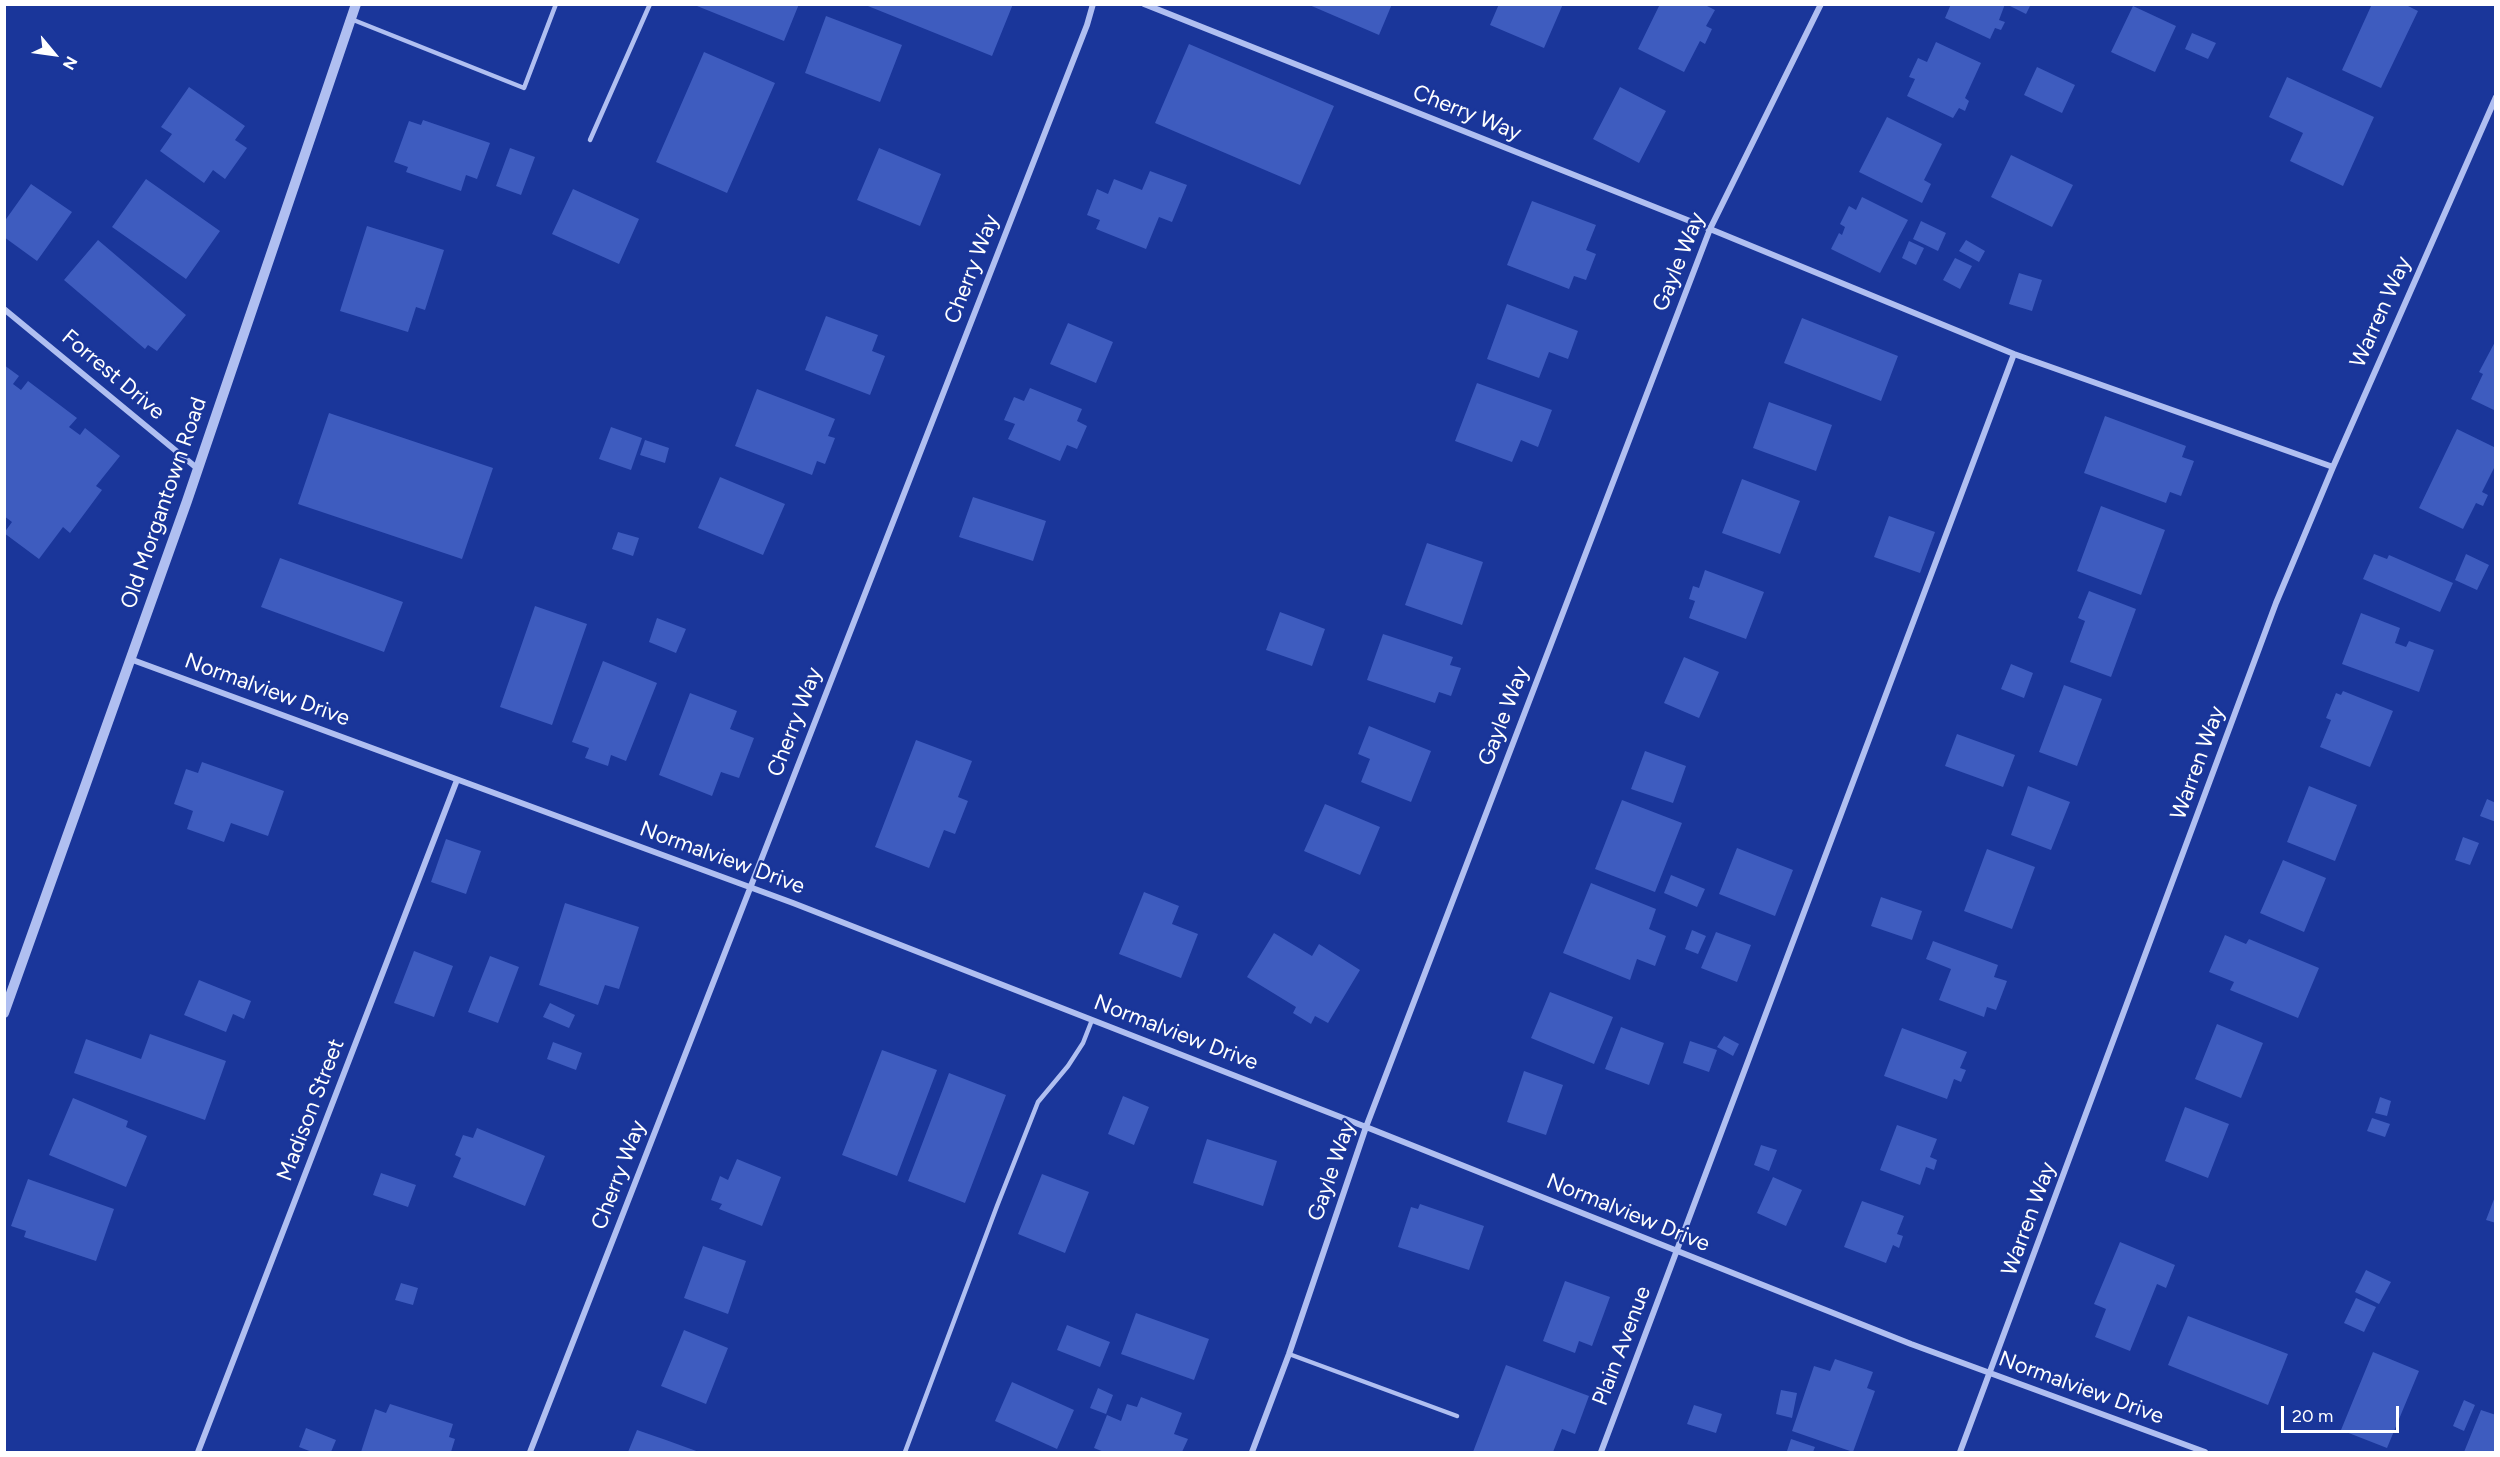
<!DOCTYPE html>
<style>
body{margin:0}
#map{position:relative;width:2500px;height:1457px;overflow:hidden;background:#1a369a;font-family:Figtree,sans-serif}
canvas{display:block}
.frame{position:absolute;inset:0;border:6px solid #fff;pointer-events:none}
.north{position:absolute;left:24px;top:24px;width:60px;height:60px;-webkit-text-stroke:4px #1a369a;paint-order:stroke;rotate:119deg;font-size:16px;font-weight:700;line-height:24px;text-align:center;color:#fff}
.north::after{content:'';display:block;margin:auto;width:21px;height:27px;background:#fff;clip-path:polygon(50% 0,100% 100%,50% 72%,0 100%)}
.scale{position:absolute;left:2281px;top:1406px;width:118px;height:27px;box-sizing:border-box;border:3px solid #fff;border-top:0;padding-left:8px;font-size:18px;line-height:21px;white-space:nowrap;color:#fff;-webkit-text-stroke:4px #1a369a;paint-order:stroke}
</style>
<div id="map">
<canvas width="2500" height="1457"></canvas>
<div class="frame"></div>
<div class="north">N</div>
<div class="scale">20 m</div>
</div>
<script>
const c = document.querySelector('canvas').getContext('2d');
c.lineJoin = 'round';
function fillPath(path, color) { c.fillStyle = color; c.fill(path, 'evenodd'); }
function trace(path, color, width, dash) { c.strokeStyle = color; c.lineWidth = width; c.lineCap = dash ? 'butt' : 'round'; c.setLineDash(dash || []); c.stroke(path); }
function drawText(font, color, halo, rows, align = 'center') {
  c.font = font + ' Figtree,sans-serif'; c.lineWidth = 5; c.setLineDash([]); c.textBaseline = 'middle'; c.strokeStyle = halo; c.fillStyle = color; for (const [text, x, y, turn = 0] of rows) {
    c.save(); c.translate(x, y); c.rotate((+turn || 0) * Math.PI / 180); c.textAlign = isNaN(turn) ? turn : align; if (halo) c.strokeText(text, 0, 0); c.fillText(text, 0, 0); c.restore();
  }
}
const building = new Path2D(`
 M698,4H799L784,41L697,6Z
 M863,4H1013L992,56Z
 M1307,4H1392L1379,35Z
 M1499,4H1563L1544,48L1490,25Z
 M1660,4H1703L1715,10L1706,26L1712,29L1705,44L1700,41L1684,72L1638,49Z
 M1951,4H2005L1999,20L2005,22L2001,30L1995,28L1990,39L1945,18Z
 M2006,4H2031L2026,14Z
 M2372,4H2404L2418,11L2381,88L2342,70Z
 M2133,6L2176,26L2155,72L2111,52Z
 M826,16L902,45L880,102L805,73Z
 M2192,33L2216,43L2208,59L2185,49Z
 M1936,42L1981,63L1965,98L1969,101L1965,111L1959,108L1953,118L1907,96L1915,79L1909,77L1918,58L1927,62Z
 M1189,44L1334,106L1300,185L1155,123Z
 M704,52L775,83L727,193L656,162Z
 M2037,67L2075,85L2062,113L2024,95Z
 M2287,77L2374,117L2343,186L2290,161L2303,133L2269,117Z
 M189,87L245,126L235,140L247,148L225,179L213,170L204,183L160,151L172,134L161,127Z
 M1620,87L1666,111L1639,163L1593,139Z
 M1887,117L1942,144L1924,180L1931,184L1922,203L1859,172Z
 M423,120L490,143L477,179L466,175L461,191L406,172L408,167L394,162L409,121L421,125Z
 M510,148L535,157L521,195L496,186Z
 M879,148L941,174L920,226L857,200Z
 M2011,155L2073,185L2052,227L1991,197Z
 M1150,171L1187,185L1172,222L1159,217L1146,249L1096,229L1100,220L1087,215L1097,189L1108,194L1114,179L1142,190Z
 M146,179L220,231L186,279L112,227Z
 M31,184L72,212L37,261L4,237V222Z
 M573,189L639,219L619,264L552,234Z
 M1862,197L1908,220L1880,273L1831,249L1839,233L1842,235L1845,227L1840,224L1849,206L1856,210Z
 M1532,201L1596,225L1586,250L1596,254L1586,280L1574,276L1569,289L1507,265Z
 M1921,221L1946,233L1938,251L1913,239Z
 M367,226L444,250L425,310L416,307L408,332L340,311Z
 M98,240L186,315L157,351L148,345L145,349L64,280Z
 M1966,240L1985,251L1979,262L1959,251Z
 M1909,241L1924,248L1916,265L1902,258Z
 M1955,258L1972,266L1960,289L1943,280Z
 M2019,273L2042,280L2032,311L2009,304Z
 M1507,304L1578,331L1568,359L1549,352L1539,378L1487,359Z
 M826,316L878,335L872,351L885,356L870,395L805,370Z
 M1802,318L1898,356L1881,401L1784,363Z
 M1068,323L1113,342L1096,383L1050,364Z
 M2496,340V411L2471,399L2483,374L2479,372Z
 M4,365L19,376L13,384L21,390L28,381L77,418L69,427L80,435L85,428L120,456L96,486L102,490L70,533L63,527L39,559L4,533L12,522L4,516Z
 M1477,383L1552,410L1538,447L1521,440L1512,462L1455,441Z
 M1030,388L1082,409L1077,421L1087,426L1077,449L1067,445L1060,461L1008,439L1015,424L1004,420L1014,397L1024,401Z
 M757,389L835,419L828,436L835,438L825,464L817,461L812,475L735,446Z
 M1769,402L1832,425L1816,471L1753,448Z
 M329,413L493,468L462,559L298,504Z
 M2105,416L2186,446L2182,457L2194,461L2181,496L2170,492L2166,503L2084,473Z
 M611,427L642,438L631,470L599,459Z
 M2457,429L2496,448V464L2482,492L2488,495L2483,506L2476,503L2463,529L2419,508Z
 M645,440L669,448L665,463L640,455Z
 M720,477L785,504L763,555L698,528Z
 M1742,479L1800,501L1780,554L1722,533Z
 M973,497L1046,521L1033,561L959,537Z
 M2101,506L2165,530L2141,595L2077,571Z
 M1889,516L1935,532L1920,573L1874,557Z
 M618,532L639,538L633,556L612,549Z
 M1427,543L1483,562L1462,625L1405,605Z
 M2374,554L2387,559L2389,555L2453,583L2440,612L2363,579Z
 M2466,554L2489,565L2477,590L2455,580Z
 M280,558L403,602L384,652L261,607Z
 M1705,570L1764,592L1746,639L1689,618L1695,601L1689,599L1693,586L1699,588Z
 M2089,591L2136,609L2111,677L2070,662L2085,621L2078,618Z
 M535,606L587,624L552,725L500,707Z
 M1280,612L1325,629L1312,666L1266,650Z
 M2361,613L2400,628L2395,643L2406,647L2409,641L2434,650L2419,692L2342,664Z
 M657,618L686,629L676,653L649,642Z
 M1383,634L1453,657L1450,665L1461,668L1451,696L1439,692L1435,703L1367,680Z
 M1684,657L1719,672L1699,718L1664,703Z
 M603,661L657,683L626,761L611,755L608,766L585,758L589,748L572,742Z
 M2011,664L2033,673L2024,698L2001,689Z
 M2064,685L2102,699L2077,766L2039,752Z
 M2343,691L2393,711L2370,767L2320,747L2331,720L2326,718L2336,693L2341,695Z
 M690,693L737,711L730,729L754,738L739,778L721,772L712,796L659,775Z
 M1369,726L1431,751L1411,802L1361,782L1370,759L1358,754Z
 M1957,734L2015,755L2003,787L1945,766Z
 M916,740L972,761L958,797L968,801L955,834L944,830L929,868L875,847Z
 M1645,751L1686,766L1673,803L1631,789Z
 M202,762L284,791L268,836L231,823L224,842L187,829L193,811L174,804L186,769L198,773Z
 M2028,786L2070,802L2051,850L2011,835Z
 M2309,786L2357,805L2335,861L2287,842Z
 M2487,799L2496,803V822L2480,816Z
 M1622,800L1682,823L1655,892L1595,869Z
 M1325,804L1380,827L1360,875L1304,851Z
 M2463,837L2479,843L2470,865L2455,860Z
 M446,839L481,851L466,894L431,882Z
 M1737,848L1793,870L1775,916L1719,894Z
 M1987,849L2035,867L2012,929L1964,911Z
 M2283,860L2326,878L2304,932L2260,913Z
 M1671,875L1705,889L1697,907L1664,893Z
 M1591,883L1656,909L1649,929L1666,936L1655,966L1637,959L1630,980L1563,953Z
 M1144,892L1179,906L1172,924L1198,934L1181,978L1119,954Z
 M1881,897L1922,911L1912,940L1871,926Z
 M565,903L639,927L619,989L605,985L598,1005L539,985Z
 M1692,930L1706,936L1698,954L1685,949Z
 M1716,932L1751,945L1737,982L1701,968Z
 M1274,933L1312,956L1319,944L1360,970L1328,1023L1315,1016L1311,1024L1293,1013L1296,1007L1247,977Z
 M2225,935L2246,944L2249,939L2319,968L2298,1018L2230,990L2234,982L2209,972Z
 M1933,941L1998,965L1994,977L2007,981L1996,1010L1987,1007L1984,1017L1939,1000L1951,969L1926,959Z
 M414,951L453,966L434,1017L394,1003Z
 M490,956L519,967L498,1023L468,1012Z
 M199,980L251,1001L244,1019L233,1014L226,1032L184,1015Z
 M1550,992L1613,1017L1594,1064L1531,1038Z
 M550,1003L575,1015L569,1028L543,1017Z
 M2217,1024L2263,1043L2241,1098L2195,1079Z
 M1621,1027L1664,1043L1649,1085L1605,1069Z
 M1902,1028L1967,1052L1960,1068L1966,1070L1961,1082L1954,1079L1947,1099L1884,1076Z
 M150,1034L226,1061L205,1120L74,1073L86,1039L141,1059Z
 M1724,1036L1739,1044L1733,1056L1717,1047Z
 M1690,1041L1717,1050L1709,1072L1683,1063Z
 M553,1042L582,1053L576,1070L547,1059Z
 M882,1050L937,1070L897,1176L842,1155Z
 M1524,1071L1563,1085L1546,1135L1507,1122Z
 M949,1073L1006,1095L965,1203L908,1181Z
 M1123,1096L1149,1107L1134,1145L1108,1134Z
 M2380,1097L2391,1101L2387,1116L2375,1113Z
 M73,1098L128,1121L126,1127L147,1136L126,1187L49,1155Z
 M2185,1107L2229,1124L2208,1178L2165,1161Z
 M2372,1118L2390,1124L2385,1137L2367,1131Z
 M1897,1125L1937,1139L1930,1157L1937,1160L1934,1170L1926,1167L1920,1185L1880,1170Z
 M477,1128L545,1156L525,1206L453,1177L461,1158L455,1155L463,1135L473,1138Z
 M1207,1139L1277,1161L1263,1206L1193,1183Z
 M1761,1145L1777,1150L1769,1171L1754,1165Z
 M737,1159L781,1177L762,1226L719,1209L722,1204L711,1200L720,1176L728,1180Z
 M381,1173L416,1185L408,1207L373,1195Z
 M1042,1174L1089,1192L1065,1253L1018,1234Z
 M1773,1177L1802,1190L1786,1226L1757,1213Z
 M28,1179L114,1209L96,1261L24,1237L26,1231L11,1226Z
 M2496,1194V1223L2486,1220Z
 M1862,1201L1904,1216L1897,1234L1903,1236L1899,1248L1893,1245L1886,1263L1844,1247Z
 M1420,1204L1484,1226L1469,1270L1398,1247L1411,1207L1418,1209Z
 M2120,1242L2175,1265L2166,1288L2157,1284L2130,1351L2095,1337L2106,1309L2094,1304Z
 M703,1246L746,1261L728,1314L684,1298Z
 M2366,1270L2391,1282L2379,1304L2355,1292Z
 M1565,1281L1610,1297L1592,1346L1579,1341L1575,1353L1543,1341Z
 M401,1283L418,1288L413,1305L395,1300Z
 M2356,1298L2376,1307L2364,1332L2344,1323Z
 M1136,1313L1209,1339L1194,1380L1121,1354Z
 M2188,1316L2288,1354L2268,1405L2168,1365Z
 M1067,1325L1110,1342L1100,1367L1057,1350Z
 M684,1330L728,1348L706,1404L661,1386Z
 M2373,1352L2419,1371L2387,1448L2341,1430Z
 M1835,1359L1873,1372L1867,1388L1875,1391L1853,1452L1792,1431L1814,1366L1830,1371Z
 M1506,1365L1589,1396L1575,1434L1562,1429L1553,1452H1473Z
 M1012,1382L1074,1410L1057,1449L995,1421Z
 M1098,1388L1113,1395L1106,1414L1090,1408Z
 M1781,1390L1797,1393L1792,1418L1776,1414Z
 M1141,1397L1182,1413L1174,1434L1188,1439L1182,1452H1104L1094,1448L1107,1415L1121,1421L1127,1404L1137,1407Z
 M2464,1400L2475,1405L2464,1431L2453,1426Z
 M390,1404L453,1424L449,1437L455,1439L451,1452H361L375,1409L386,1413Z
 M1694,1405L1722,1414L1716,1433L1687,1424Z
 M2481,1410L2496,1415V1452H2464Z
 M306,1428L336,1440L331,1452H312L299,1447Z
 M637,1430L666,1440L699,1452H628Z
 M1791,1439L1815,1447L1813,1452L1787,1451Z`);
const service = new Path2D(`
 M351,19L524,88L556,4
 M590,140L650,4
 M1289,1354L1457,1416
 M905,1452L997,1206L1038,1102L1068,1066L1083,1043L1092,1020`);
const minor = new Path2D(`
 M1144,4L1710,229L2014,354L2333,467
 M4,309L198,469
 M130,659L793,903L1366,1127L1911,1344L2205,1452
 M198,1452L457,780
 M530,1452L1087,25L1093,4
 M1252,1452L1289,1354L1366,1127L1710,229L1821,4
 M1601,1452L2014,354
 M1960,1452L2276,603L2333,467L2496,97`);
const tertiary = new Path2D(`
 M4,1013L187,501L356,4`);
const streetNames = [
 ["Cherry Way",1467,113,22],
 ["Gayle Way",1679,262,-68],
 ["Cherry Way",972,269,-69],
 ["Warren Way",2381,312,-66],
 ["Forrest Drive",113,375,40],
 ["Old Morgantown Road",164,503,-71],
 ["Normalview Drive",267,690,20],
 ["Gayle Way",1504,716,-69],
 ["Cherry Way",795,722,-69],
 ["Warren Way",2198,763,-70],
 ["Normalview Drive",722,858,20],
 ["Normalview Drive",1176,1033,21],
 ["Madison Street",311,1110,-69],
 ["Gayle Way",1332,1171,-71],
 ["Cherry Way",619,1175,-69],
 ["Normalview Drive",1628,1213,22],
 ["Warren Way",2029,1219,-70],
 ["Plain Avenue",1622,1346,-69],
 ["Normalview Drive",2081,1388,20]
];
fillPath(building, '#3e5cbf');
trace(service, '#b0bff1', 4.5);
trace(minor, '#b0bff1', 6);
trace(tertiary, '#b0bff1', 10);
drawText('22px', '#fff', '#1a369a', streetNames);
</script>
